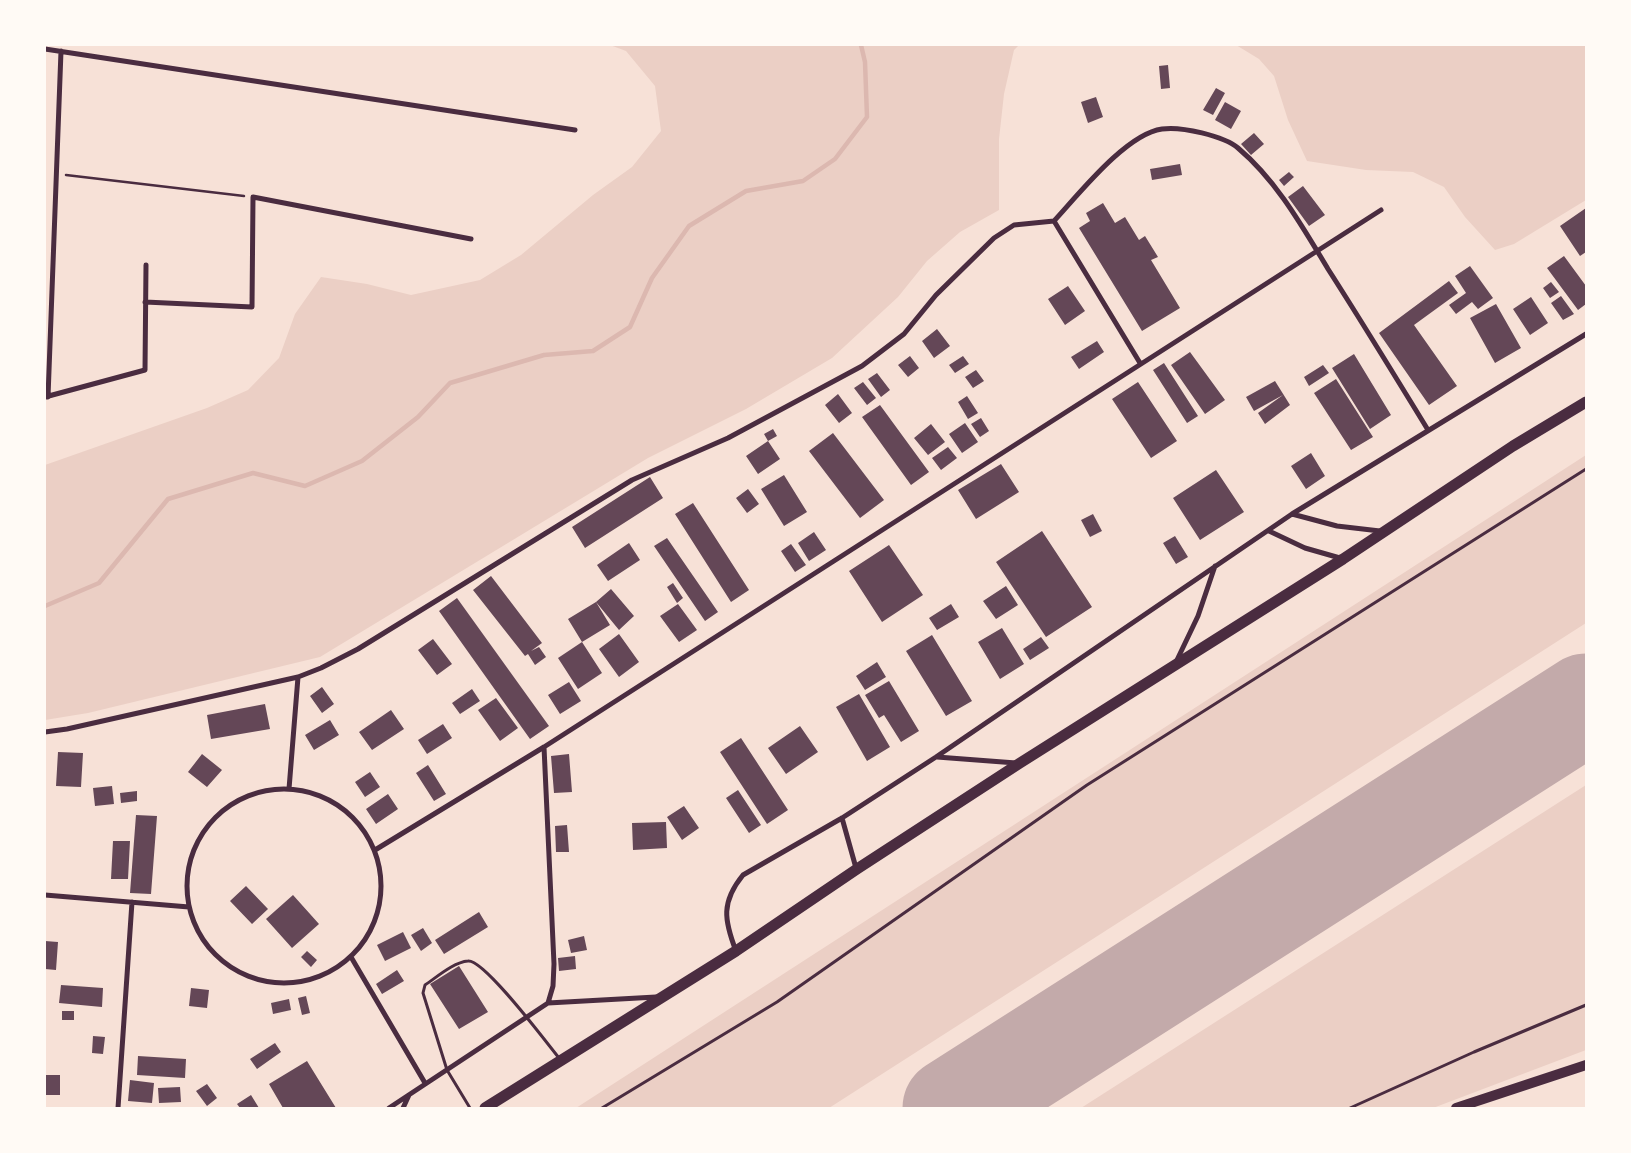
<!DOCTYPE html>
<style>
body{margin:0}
#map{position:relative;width:1631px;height:1153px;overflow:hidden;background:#f7e1d7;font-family:Inter,sans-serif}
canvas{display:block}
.frame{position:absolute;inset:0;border:46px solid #fffaf5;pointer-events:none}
</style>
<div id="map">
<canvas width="1631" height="1153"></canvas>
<div class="frame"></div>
</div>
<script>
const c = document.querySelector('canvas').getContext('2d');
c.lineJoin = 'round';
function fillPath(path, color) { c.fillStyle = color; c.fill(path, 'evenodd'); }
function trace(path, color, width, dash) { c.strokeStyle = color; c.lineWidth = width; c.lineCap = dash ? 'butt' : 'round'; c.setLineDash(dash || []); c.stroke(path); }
const green = new Path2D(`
 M610,45H1019L1014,50L1004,94L999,139V210L960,232L927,261L898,297L832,358L746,409L648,458L320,657L88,713L45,720V465L207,408L248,390L279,358L295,314L321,277L367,284L411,295L480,280L521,255L593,195L632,167L661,131L655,86L626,51Z
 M1236,45H1586V200L1514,244L1495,250L1465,217L1444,187L1413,172L1366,170L1307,161L1288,120L1274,76L1259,59Z
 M1586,455V623L829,1108H576Z
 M1586,785V1050L1433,1108H1081Z`);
const stream = new Path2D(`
 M45,606L99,583L168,499L253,473L305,486L362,461L418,417L450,383L544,355L593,351L630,327L652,278L689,226L746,191L803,181L835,159L867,117L865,62L861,45`);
const runway = new Path2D(`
 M953,1108L1586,704`);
const building = new Path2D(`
 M1168,65L1170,88L1161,89L1159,66Z
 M1216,88L1225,93L1213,115L1203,110Z
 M1096,97L1103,117L1088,123L1081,102Z
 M1225,102L1241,111L1231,129L1215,120Z
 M1254,133L1264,144L1251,155L1241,144Z
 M1180,164L1182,175L1152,180L1150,169Z
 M1289,172L1294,177L1284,186L1279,180Z
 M1303,186L1325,215L1309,226L1288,197Z
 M1103,203L1115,223L1125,217L1139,240L1145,236L1158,257L1151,260L1180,308L1142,331L1079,228L1090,221L1086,213Z
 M1586,208V252L1580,256L1560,226Z
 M1564,256L1586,286V304L1578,310L1547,268Z
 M1470,266L1493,298L1478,309L1472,302L1456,314L1449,305L1466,293L1455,276Z
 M1449,281L1458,293L1414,325L1457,386L1429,405L1379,333Z
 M1551,282L1559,292L1550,298L1543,288Z
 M1068,286L1085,311L1065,325L1048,299Z
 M1561,296L1574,314L1563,320L1551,303Z
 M1531,297L1548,323L1530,335L1513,309Z
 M1496,304L1521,348L1495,363L1470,318Z
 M937,329L950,346L934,358L922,341Z
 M1097,341L1104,352L1079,369L1071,357Z
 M1190,352L1225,400L1205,414L1171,365Z
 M1354,354L1391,415L1370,429L1332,368Z
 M910,356L919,368L908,377L898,365Z
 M963,356L969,364L955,373L949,365Z
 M1164,363L1198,416L1187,423L1153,370Z
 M1323,365L1329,373L1309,386L1304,377Z
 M976,370L984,381L973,388L965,377Z
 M877,373L890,390L881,397L868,379Z
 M1336,379L1373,437L1351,450L1314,393Z
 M1275,381L1290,405L1265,424L1258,413L1283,395L1254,411L1246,397Z
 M863,382L876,398L867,405L854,388Z
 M1138,382L1177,441L1151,458L1112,399Z
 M838,394L852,413L839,423L825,405Z
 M967,396L978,413L968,419L958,402Z
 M880,405L929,472L911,485L862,417Z
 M981,418L989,431L980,437L971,424Z
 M965,423L978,442L962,453L949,434Z
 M931,424L945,442L928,455L914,438Z
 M773,429L777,436L768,441L764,434Z
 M833,433L884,500L860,518L809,451Z
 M768,441L780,459L758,474L746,456Z
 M948,447L957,458L941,470L932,458Z
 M1311,453L1325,476L1306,489L1291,466Z
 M1001,464L1019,492L976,519L958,490Z
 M1216,470L1244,512L1200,540L1173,498Z
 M784,475L807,512L784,526L761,489Z
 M650,477L663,498L585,548L572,527Z
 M748,489L759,504L747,513L736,498Z
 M693,503L749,590L731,602L675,514Z
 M1093,514L1102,531L1090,537L1081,520Z
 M1042,531L1092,607L1046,637L996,562Z
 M814,532L826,550L809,561L798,543Z
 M1175,536L1188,557L1176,564L1163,543Z
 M667,538L718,612L705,621L654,546Z
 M629,543L640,560L608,581L597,565Z
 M791,544L806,565L795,572L781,551Z
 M889,545L923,595L882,622L849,571Z
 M491,576L542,643L531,651L539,647L546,657L535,665L528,654L525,656L473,590Z
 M673,583L683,598L677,603L667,587Z
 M1006,586L1018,605L996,619L983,601Z
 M611,589L634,616L619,630L596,602Z
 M457,598L549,726L530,739L439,611Z
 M596,602L610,625L582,642L568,619Z
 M678,604L697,630L679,642L660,616Z
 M951,604L959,617L937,630L929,618Z
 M1002,628L1024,664L1000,679L978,642Z
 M619,634L639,662L619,677L599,649Z
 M932,635L972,701L946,716L906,651Z
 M1041,637L1049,648L1030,660L1023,649Z
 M433,639L452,664L437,675L418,650Z
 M582,642L602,673L578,689L558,658Z
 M877,662L886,677L865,690L856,676Z
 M889,681L919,731L901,742L884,715L879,718L865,695Z
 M569,682L581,701L560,714L548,695Z
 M322,687L334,704L322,713L310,696Z
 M472,689L480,701L460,714L452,703Z
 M859,694L890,747L867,761L836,707Z
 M496,698L518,728L500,741L478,710Z
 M265,704L270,729L211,739L207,715Z
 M391,710L404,729L372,750L359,732Z
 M330,720L339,735L314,750L305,735Z
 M443,724L452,738L427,754L418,740Z
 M800,726L818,752L786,774L768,748Z
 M741,738L788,810L767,824L720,752Z
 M58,752L83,753L81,787L56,786Z
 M202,754L222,770L207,787L188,772Z
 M569,754L572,792L554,793L551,756Z
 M428,765L446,794L434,801L416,773Z
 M370,772L380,787L365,797L355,782Z
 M112,786L114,804L95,806L93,788Z
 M738,790L761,825L749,833L726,798Z
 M137,791V801L121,803L120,793Z
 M388,794L398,809L376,824L366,809Z
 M684,806L699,828L682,840L667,817Z
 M136,815L157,816L151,894L130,893Z
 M666,822L667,848L633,850L632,823Z
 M567,825L569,852H556L555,826Z
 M113,841H130L128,879H111Z
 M246,886L268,909L252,924L230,901Z
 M293,895L319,924L292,948L266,919Z
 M479,912L488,927L444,954L435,940Z
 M423,928L432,943L421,951L411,935Z
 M403,932L411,948L385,961L377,945Z
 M584,936L587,950L571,953L568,940Z
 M45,941L58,942L56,970L45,969Z
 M307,951L317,960L311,967L301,957Z
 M575,956L576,969L559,971L558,958Z
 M459,966L488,1012L459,1029L430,984Z
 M397,970L404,981L382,994L376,984Z
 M61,985L103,988L102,1007L59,1003Z
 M191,988L209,990L207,1008L189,1006Z
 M306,996L310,1013L302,1015L298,998Z
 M289,999L291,1010L273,1014L271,1003Z
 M62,1011H74V1020H62Z
 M93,1036L105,1037L103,1054L92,1053Z
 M275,1043L281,1052L257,1069L250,1059Z
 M138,1056L186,1059L185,1078L137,1075Z
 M307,1061L336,1108H283L269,1084Z
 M45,1075H60V1095H45Z
 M130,1080L154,1083L152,1103L128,1101Z
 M207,1084L217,1098L207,1106L196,1091Z
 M180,1087L181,1102L159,1103L158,1088Z
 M251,1095L259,1108H240L237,1104Z`);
const path = new Path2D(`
 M66,175L244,196`);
const service = new Path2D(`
 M470,1108L447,1070L423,993L425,985C437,977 454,962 468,961C484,959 546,1042 559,1058
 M602,1108L777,1002L1087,785L1586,469
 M1350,1108L1474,1052L1586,1005`);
const minor = new Path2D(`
 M45,49L575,130
 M1054,221C1079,194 1126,134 1162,129C1181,126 1224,136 1238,148C1277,181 1302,226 1328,269C1362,322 1395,376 1428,430
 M1054,221L1140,363
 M145,302L252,307L253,197L471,239
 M45,397L145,370L146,265
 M48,397L61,51
 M1292,514L1337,526L1380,531
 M1269,531L1305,548L1340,558
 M1177,660L1198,616L1215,566
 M45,732L67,729L298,677L321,668L358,649L632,480L728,438L862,366L904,334L936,295L994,238L1014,225L1054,221
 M544,747L554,964L553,986L548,1003
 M937,757L1016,763
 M289,789L298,677
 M187 886a97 97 0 1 1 194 0a97 97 0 1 1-194 0Z
 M842,818L856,868
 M375,850L544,747L1381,210
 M45,895L189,907
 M736,951C724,920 721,902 743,875L842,818L936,757L1292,514L1586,334
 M351,957L425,1083
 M118,1108L132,902
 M389,1108L548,1003L656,997
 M403,1108L409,1095`);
const secondary = new Path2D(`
 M1456,1108L1586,1065`);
const primary = new Path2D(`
 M485,1108L736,951L857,869L1020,763L1343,559L1513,446L1586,402`);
fillPath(green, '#ebcfc5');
trace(stream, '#dcb8b0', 4.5);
trace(runway, '#c3aaaa', 101);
fillPath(building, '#644757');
trace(path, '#4a2c40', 2.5);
trace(service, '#4a2c40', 3);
trace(minor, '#4a2c40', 5);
trace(secondary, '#4a2c40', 10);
trace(primary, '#4a2c40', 11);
</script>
